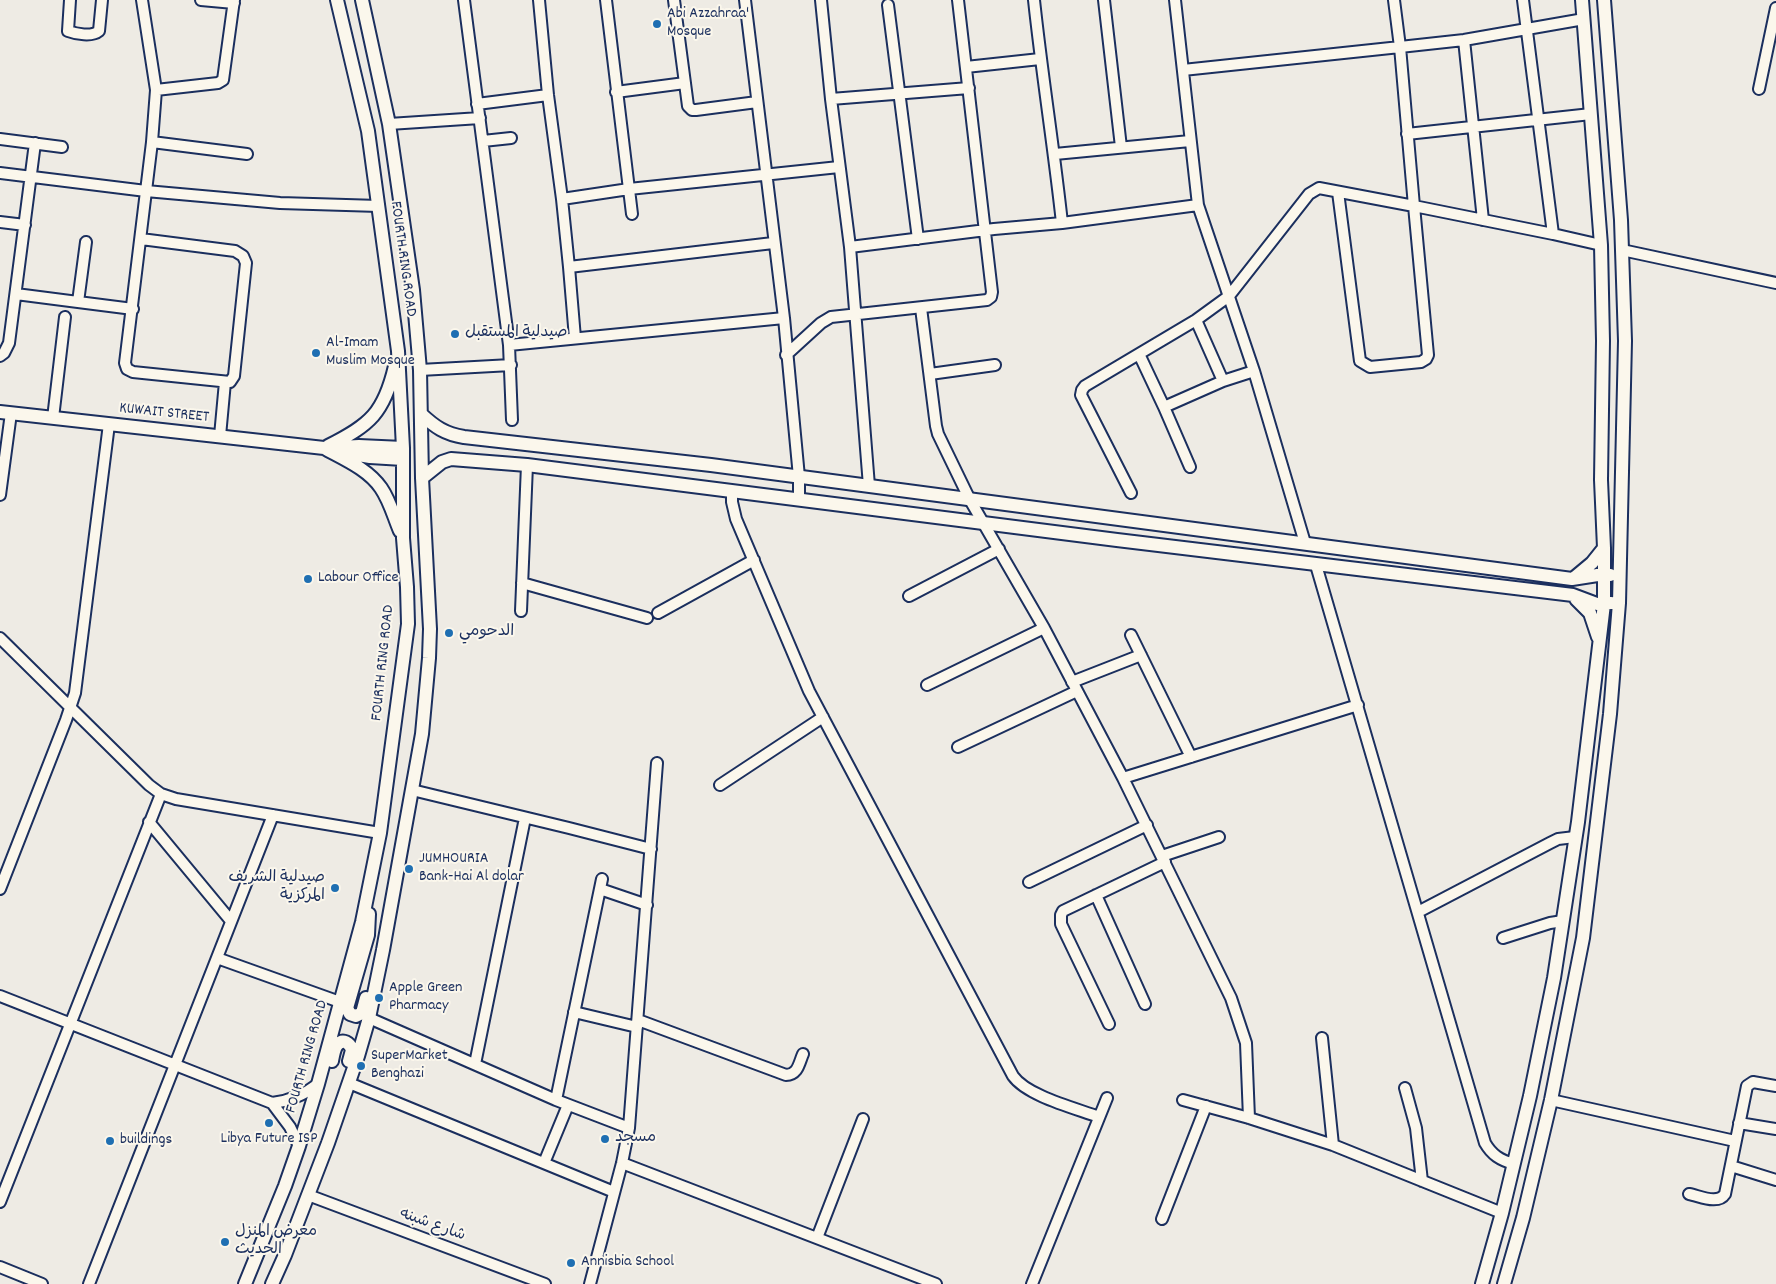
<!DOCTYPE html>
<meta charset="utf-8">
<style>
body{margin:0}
canvas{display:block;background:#eeebe4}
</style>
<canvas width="1776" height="1284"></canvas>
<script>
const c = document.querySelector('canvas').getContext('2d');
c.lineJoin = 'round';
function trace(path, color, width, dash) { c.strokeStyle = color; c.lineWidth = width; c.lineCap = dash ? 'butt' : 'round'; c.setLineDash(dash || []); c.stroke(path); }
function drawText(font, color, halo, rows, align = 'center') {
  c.font = font + ' Dekko,"Playpen Sans Arabic",sans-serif'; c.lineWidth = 4; c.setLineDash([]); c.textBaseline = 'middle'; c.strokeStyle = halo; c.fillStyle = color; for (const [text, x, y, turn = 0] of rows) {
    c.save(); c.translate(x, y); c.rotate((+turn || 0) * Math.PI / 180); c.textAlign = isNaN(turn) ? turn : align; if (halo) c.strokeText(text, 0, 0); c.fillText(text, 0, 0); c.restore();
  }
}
const minor = new Path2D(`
 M70,0L68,31C76,34 92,37 99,31L102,0
 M201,0L234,3
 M464,0L509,345L512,420
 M539,0L548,95L562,199L569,267L575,338
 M606,0L632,214
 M674,0L688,106L692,110H696L757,102
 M745,0L784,318L799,477V500
 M821,0L831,99L850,247L869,486
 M1034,0C1042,75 1054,149 1062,223
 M1104,0L1121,147
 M1175,0L1198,205L1254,371L1305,543
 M1523,0L1553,234
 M888,5L918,239
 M1584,19L1464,40L1400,47L1414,206L1553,234L1601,245
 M1464,40L1483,220
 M966,67L1040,59
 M1183,70L1400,47L1394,0
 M1759,89L1776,8
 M156,90L218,83L223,80L234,0
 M616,92L685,83
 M831,99L969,88
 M477,104L548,95
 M389,124L480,118
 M1407,134L1591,114
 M0,139L62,147
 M483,141L511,138
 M152,142L247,154
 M1055,154L1190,141
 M0,173L146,191L280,203L379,206
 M562,199L629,189L839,167
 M0,222L25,225
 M141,239L235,251L243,256L246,263L234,376L230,382L133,372L127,369L125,363L152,142L156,90L142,0
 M850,247L994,229L1062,223L1198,205
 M1622,250L1776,283
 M569,267L773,243
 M16,294L78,302L86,242
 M78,302L133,309
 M921,308L936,426L938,434L970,500L1044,628L1123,778L1231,998L1246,1043L1249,1118
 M1196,320L1223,381
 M509,345L784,318
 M1139,354L1164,407L1190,467
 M786,355L821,323L831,317L987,300L991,297L992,292L958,0
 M0,356L4,353L9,343L35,143
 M420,370L511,365
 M930,374L995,365
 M1164,407L1223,381L1254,371
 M53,418L65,317
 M220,436L225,382
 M732,491V502L736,519L809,691L1013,1076C1027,1096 1075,1108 1099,1117
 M1131,493L1081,395L1082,390L1085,386L1196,320L1229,296L1309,194L1319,188L1414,206L1428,355L1426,359L1421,362L1370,367L1360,361L1338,192
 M0,495L11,413
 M1316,565L1485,1143C1492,1155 1500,1160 1514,1164
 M522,583L647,618
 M909,596L999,549
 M521,611L527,465
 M658,613L754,560
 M1131,635L1191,757
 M0,638L149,785L161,794L176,799L380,833
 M1072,682L1141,655
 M927,685L1044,628
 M958,747L1077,691
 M1123,778L1358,705
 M720,785L823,717
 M412,790L569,828L651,849
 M149,822L231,921
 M1162,856L1219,837
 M1029,882L1147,825
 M0,889L66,720L75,693L109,424
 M600,889L647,905
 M1096,895L1145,1004
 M1418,912L1550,843L1558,839L1575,837
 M1503,938L1550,923L1563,921
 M217,958L340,1002
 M0,996L272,1103L290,1127L299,1146
 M574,1012L637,1027
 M369,1018L556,1100L629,1128
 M638,1020L786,1075C798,1075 799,1063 803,1054
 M1109,1024L1061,924V915L1063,911L1165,862
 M1322,1038L1333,1145
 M475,1064L525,818
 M349,1083L614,1192
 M1405,1088L1416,1128L1422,1181
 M556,1100L602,879
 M1183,1100L1249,1118L1333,1145L1502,1213
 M1551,1100L1735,1141
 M272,1103C290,1101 304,1095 318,1084
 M1739,1123L1776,1129
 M544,1163L568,1105
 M622,1163L936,1284
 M1731,1166L1776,1180
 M1689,1194C1700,1196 1718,1205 1725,1194L1747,1086L1753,1082L1776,1086
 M308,1195L545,1284
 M0,1202L161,794
 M1162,1219L1206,1106
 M817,1238L863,1119
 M0,1267L42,1284
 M89,1284L273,815
 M590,1284L622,1163L629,1128L657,763
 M1032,1284L1107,1098`);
const major = new Path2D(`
 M0,412L324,448L359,446L403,448
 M421,414C435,427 445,434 464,437L711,465L1572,579L1604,574L1610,575
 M328,446C370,425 384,413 395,366
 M324,448C344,459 368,469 381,488C390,501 394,517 400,531
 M341,452L370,457L403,459
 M422,478L442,462L451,459L527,465L1117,540L1573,595L1597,604L1611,603
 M1574,578L1592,563L1604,548
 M1576,599L1590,613L1598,637
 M366,998L362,1013L356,1016L350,1014L347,1008L368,935L369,914
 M332,1061C333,1056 334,1049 337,1045C343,1038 350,1043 352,1050L349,1061
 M245,1284L285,1186L299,1146L318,1084L362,922L380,833L408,624L407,587L403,538V448L398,351L368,131L337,0
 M272,1284L285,1255L328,1143L358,1056L369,1018L383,950L422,734L429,658L430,629L422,478L420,370L413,290L389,124L362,0
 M1482,1284L1502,1213L1530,1096L1554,978L1578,822L1604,604V548L1601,480L1603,341L1601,245L1582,0
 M1504,1284L1523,1218L1551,1100L1583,938L1610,714L1619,603L1625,341L1621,220L1604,0`);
const markers = [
 [657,24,5,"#1f6fb2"],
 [455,334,5,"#1f6fb2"],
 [316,353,5,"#1f6fb2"],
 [308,579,5,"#1f6fb2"],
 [449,633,5,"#1f6fb2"],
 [409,869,5,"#1f6fb2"],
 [335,888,5,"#1f6fb2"],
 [379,998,5,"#1f6fb2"],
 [361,1066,5,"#1f6fb2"],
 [269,1123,5,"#1f6fb2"],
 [605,1139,5,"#1f6fb2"],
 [110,1141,5,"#1f6fb2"],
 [225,1242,5,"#1f6fb2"],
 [571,1263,5,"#1f6fb2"]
];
const poiNames = [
 ["Abi Azzahraa'",667,15],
 ["Mosque",667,33],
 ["صيدلية المستقبل",465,334],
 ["Al-Imam",326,344],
 ["Muslim Mosque",326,362],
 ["Labour Office",318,579],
 ["الدحومي",459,633],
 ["JUMHOURIA",419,860],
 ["Bank-Hai Al dolar",419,878],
 ["صيدلية الشريف",325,879,"right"],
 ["المركزية",325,897,"right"],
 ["Apple Green",389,989],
 ["Pharmacy",389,1007],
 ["SuperMarket",371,1057],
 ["Benghazi",371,1075],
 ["مسجد",615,1139],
 ["Libya Future ISP",269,1140,"center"],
 ["buildings",120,1141],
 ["معرض المنزل",235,1233],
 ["الحديث",235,1251],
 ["Annisbia School",581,1263]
];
const streetNames = [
 ["FOURTH RING ROAD",402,259,82],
 ["KUWAIT STREET",164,414,6],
 ["FOURTH RING ROAD",384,663,-84],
 ["FOURTH RING ROAD",308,1057,-74],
 ["شارع شبنه",432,1226,20]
];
trace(minor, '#1b2f5e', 14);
trace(major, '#1b2f5e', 16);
trace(minor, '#fbf7ec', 10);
trace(major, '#fbf7ec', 12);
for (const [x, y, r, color] of markers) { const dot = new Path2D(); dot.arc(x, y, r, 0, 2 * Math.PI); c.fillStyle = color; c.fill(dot); trace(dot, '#fbf7ec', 2); }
drawText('16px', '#1b2f5e', '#fbf7ec', poiNames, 'left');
drawText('16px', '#1b2f5e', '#fbf7ec', streetNames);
</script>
